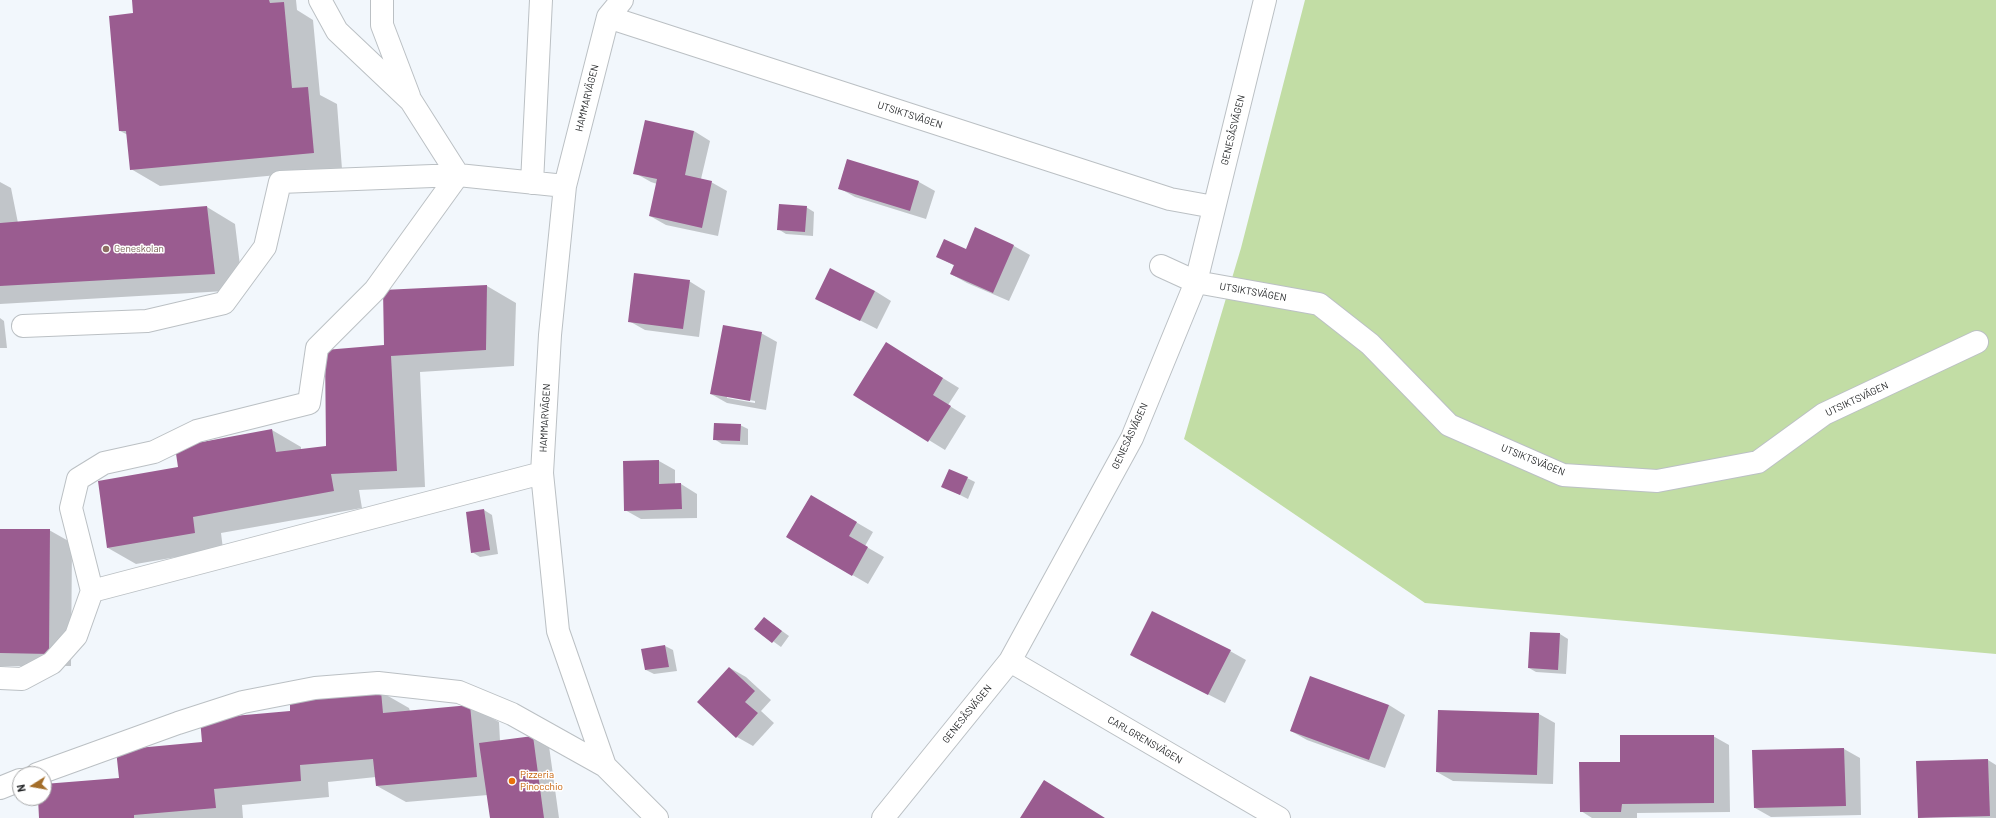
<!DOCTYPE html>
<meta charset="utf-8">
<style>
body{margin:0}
#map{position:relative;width:1996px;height:818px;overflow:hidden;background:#f2f7fc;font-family:Barlow,sans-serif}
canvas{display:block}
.north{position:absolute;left:12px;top:766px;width:40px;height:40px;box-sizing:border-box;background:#fff;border:1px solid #a5a6a7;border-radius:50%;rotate:259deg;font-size:11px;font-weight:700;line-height:16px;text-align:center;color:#1e2022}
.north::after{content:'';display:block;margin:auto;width:14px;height:18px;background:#a36d28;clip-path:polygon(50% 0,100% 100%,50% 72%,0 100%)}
</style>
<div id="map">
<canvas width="1996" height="818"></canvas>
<div class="north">N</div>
</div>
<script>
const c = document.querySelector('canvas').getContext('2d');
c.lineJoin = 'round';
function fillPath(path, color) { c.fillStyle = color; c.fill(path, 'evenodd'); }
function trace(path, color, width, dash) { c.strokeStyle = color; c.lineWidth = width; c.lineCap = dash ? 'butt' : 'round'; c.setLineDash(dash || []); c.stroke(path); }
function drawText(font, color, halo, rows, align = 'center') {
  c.font = font + ' Barlow,sans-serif'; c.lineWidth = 3; c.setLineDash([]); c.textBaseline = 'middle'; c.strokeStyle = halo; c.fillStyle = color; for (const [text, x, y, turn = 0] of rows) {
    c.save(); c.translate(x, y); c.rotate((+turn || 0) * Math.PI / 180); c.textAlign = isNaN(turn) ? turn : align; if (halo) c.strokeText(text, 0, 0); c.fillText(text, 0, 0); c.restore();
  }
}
const green = new Path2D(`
 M1305,0H1996V654L1425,603L1184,439L1241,248Z`);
const shadow = new Path2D(`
 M133,0H296L297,10L313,20L320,95L337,104L342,169L160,186L131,169L128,135L120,131L135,14Z
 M694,131L710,141L701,179L711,182L727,191L718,236L666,225L650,216L657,184L651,182L635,173Z
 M847,160L919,182L935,191L926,219L855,197L839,188Z
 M0,182L11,188L18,223L207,207L235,224L243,290L0,304Z
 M806,207L814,212L813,236L786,234L778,229Z
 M1014,246L1030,255L1009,301L967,283L951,274L955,266L938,257L966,250Z
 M689,281L705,291L699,337L645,330L629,321Z
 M487,286L516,303L514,366L420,372L425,487L359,490L362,508L221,533L223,549L136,564L108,548L179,468L272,430L301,447V450L327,447L385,346Z
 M875,291L891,301L877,329L816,298Z
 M0,318L4,321L7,348H0Z
 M761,333L777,342L766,410L727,403L711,394ZM727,396L755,401V403L727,398Z
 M902,353L959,388L948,405L966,416L945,450L854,394Z
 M740,425L748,429V445L722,444L714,439Z
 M659,461L675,470V485L681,484L697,494V518L641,519L625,510L624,462Z
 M967,478L975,482L968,499L942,486Z
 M811,496L873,532L865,546L884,557L868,584L787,537Z
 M484,510L492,515L498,554L480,557L472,552Z
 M0,530H49L72,543L71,666H0Z
 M764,618L789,636L781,647L756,629Z
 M1531,633L1560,634L1568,639L1566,674L1536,672L1529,668Z
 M665,646L673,650L677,671L654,674L646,670L642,650Z
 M1230,651L1246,660L1225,703L1131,655Z
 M730,668L746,677L771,700L761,711L774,723L753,746L737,737Z
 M381,692L409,708L410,711L470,706L499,722L500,741L533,737L549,746L559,818H491L488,795L406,802L377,786L376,777L328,782L329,797L242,805L243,818H40L39,798H44V785L120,779L203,743L291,712Z
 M1389,705L1405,715L1385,768L1307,740L1291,731Z
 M1539,714L1555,723L1553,784L1453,781L1437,772Z
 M1713,736L1729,745L1730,812L1637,813V818H1592L1581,811L1621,763Z
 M1844,749L1860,758L1861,815L1771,817L1755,808Z
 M1988,760L1996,765V818L1919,817L1917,762Z`);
const building = new Path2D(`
 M132,0H269L270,3L284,2L292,88L308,87L314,153L130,170L126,131H119L109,16L133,13Z
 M645,120L694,131L685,175L712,181L702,228L649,216L657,179L633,174Z
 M847,159L919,181L910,211L838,189Z
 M779,204L807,206L805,232L777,230Z
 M207,206L215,274L0,286V223Z
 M975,227L1014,245L993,293L950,274L954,265L936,257L944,239L966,249Z
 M830,268L875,291L860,321L815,299Z
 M634,273L690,280L683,329L628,322Z
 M487,285L486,350L391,356L397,471L331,474L334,491L193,517L195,533L107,548L98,481L178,467L175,447L272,429L276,452L326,446L325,350L384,345L383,290Z
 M723,325L762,332L750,401L710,394Z
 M886,342L943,378L933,395L951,406L928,442L853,395Z
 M714,423L741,424L740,441L713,440Z
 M659,460V484L681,483L682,509L624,511L623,461Z
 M949,469L968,477L960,495L941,487Z
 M811,495L857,522L849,536L868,547L852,576L786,537Z
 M484,509L490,550L471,553L466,512Z
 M0,529H50L49,654L0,653Z
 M1152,611L1231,650L1208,695L1130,655Z
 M764,617L782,631L772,643L754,629Z
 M1530,632L1560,633L1558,670L1528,668Z
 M665,645L669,667L645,670L641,649Z
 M729,667L755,691L745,702L758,713L736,738L697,702Z
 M1310,676L1389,705L1369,760L1290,731Z
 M381,691L383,713L470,705L477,777L376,786L373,759L300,765L301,781L214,789L216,808L134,815V818H39L38,798H44V784L119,778L116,750L202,742L200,719L290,711V699Z
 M1438,710L1539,713L1537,775L1436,772Z
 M1620,735H1714V803L1622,804L1621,812H1580L1579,762H1620Z
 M533,736L544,818H490L479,743Z
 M1844,748L1846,806L1754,808L1752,750Z
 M1988,759L1990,816L1918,818L1916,761Z
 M1044,780L1105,818H1020Z`);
const minor = new Path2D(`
 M382,0V25L409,96
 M622,0L608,17L565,186L550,335L542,473L558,631L605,766L657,818
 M608,17L1170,199L1214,207
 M532,183L541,0
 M1161,266L1196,282L1319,304L1370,344L1449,425L1563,475L1657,481L1758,462L1824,414L1977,342
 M23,326L147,321L224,303L265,247L280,182L458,175L565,186
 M92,591L542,473
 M1010,661L1279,818
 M0,678L22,679L52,663L76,636L92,591L71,508L78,479L104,463L154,452L197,431L309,403L317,348L375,290L458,175L411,101L337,31L320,0
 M37,774L178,723L243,702L315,688L378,683L459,692L512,714L605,766
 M0,788L20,780
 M883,818L1010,661L1132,438L1196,282L1265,0`);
const markers = [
 [106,249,4,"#8d6e63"],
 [512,781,4,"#e8710a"]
];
const streetNames = [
 ["HAMMARVÄGEN",587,98,-76],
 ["UTSIKTSVÄGEN",910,115,18],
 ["GENESÅSVÄGEN",1233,130,-76],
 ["UTSIKTSVÄGEN",1253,292,10],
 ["UTSIKTSVÄGEN",1857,399,-25],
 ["HAMMARVÄGEN",545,418,-87],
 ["GENESÅSVÄGEN",1130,436,-65],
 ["UTSIKTSVÄGEN",1533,460,22],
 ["GENESÅSVÄGEN",967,714,-51],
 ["CARLGRENSVÄGEN",1145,740,30]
];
const educationNames = [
 ["Geneskolan",114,249]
];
const foodNames = [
 ["Pizzeria",520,775],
 ["Pinocchio",520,787]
];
fillPath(green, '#c2dda5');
fillPath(shadow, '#0003');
fillPath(building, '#9a5c90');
trace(minor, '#bbc0c4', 24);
trace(minor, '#fff', 22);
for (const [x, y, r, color] of markers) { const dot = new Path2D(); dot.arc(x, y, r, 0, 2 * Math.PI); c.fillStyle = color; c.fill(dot); trace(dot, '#fff', 1.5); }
drawText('10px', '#1e2022', '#fff', streetNames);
drawText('10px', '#785e54', '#fff', educationNames, 'left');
drawText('10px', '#c56008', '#fff', foodNames, 'left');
</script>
